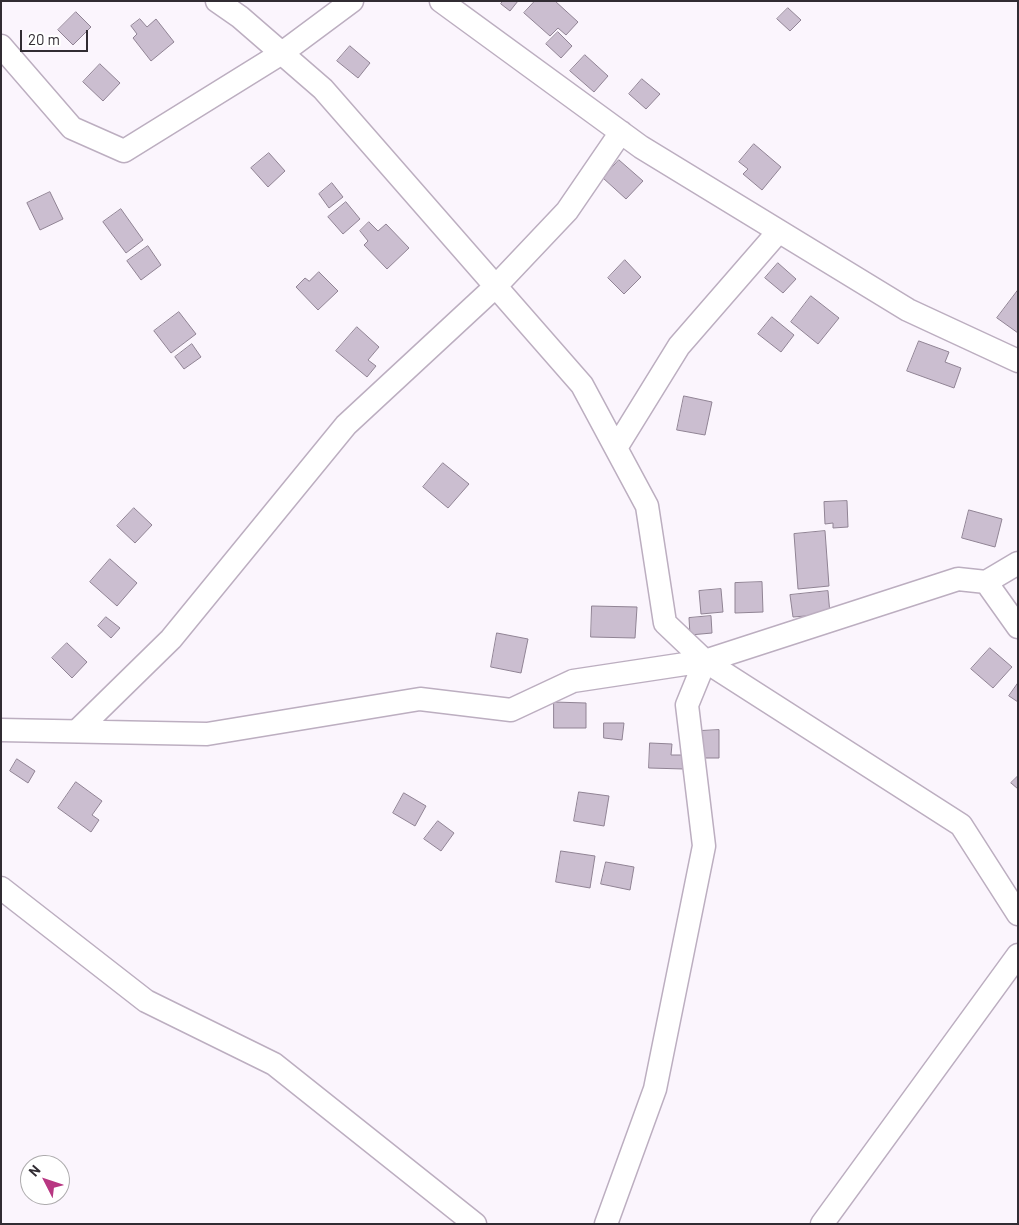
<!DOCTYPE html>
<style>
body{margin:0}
#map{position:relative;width:1019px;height:1225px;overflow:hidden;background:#fbf5fd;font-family:Barlow,sans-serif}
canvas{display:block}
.frame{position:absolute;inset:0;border:2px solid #312c33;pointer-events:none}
.north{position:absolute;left:20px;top:1155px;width:50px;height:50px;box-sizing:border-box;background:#fff;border:1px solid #adabad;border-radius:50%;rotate:311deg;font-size:14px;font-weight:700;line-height:20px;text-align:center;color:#312c33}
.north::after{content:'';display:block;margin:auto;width:18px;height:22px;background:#b83782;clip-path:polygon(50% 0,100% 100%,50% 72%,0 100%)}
.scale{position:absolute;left:20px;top:30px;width:68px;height:22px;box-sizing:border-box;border:2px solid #312c33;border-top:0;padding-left:6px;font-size:15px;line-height:18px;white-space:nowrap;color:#312c33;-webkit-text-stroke:4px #fff;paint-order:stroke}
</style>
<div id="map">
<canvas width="1019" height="1225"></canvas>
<div class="frame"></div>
<div class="north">N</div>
<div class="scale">20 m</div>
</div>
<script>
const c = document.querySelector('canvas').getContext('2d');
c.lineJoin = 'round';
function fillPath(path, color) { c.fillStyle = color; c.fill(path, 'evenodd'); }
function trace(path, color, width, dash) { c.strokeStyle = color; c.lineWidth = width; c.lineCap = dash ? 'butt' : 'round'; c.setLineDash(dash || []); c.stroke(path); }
const building = new Path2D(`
 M503,1H518L510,11L501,4Z
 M535,1H555L578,22L566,35L558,28L550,36L524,13Z
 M788,8L801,20L790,31L777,19Z
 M76,12L91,27L73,45L58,30Z
 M140,19L147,27L156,19L174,42L151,61L133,38L137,34L131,26Z
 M558,32L572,46L561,58L546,44Z
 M350,46L370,63L358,78L337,61Z
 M585,55L608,76L594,92L570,71Z
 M100,64L120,83L103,101L83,82Z
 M642,79L660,94L646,109L629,94Z
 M754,144L781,167L762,190L743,174L748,169L739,162Z
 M269,153L285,171L268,187L251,168Z
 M619,160L643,181L626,199L603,178Z
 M332,183L343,197L329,208L319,194Z
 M50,192L63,219L40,230L27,203Z
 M346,202L360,219L343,234L328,217Z
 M121,209L143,240L126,253L103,222Z
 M369,222L378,231L386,224L409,248L387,269L364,245L368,241L360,231Z
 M148,246L161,265L141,280L127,261Z
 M625,260L641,277L624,294L608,278Z
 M778,263L796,279L783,293L765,278Z
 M319,272L338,291L318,310L296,287L305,278L309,281Z
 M1018,290V333L997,318Z
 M811,296L839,318L818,344L791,322Z
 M179,312L196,334L171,353L154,331Z
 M772,317L794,335L781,352L758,334Z
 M357,327L379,347L368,360L376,366L367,377L336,351Z
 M919,341L949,352L945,362L961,368L954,388L907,371Z
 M192,344L201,357L184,369L175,357Z
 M684,396L712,402L705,435L677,430Z
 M443,463L469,484L448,508L423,487Z
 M847,501L848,527L833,528V523L825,524L824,502Z
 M134,508L152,525L135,543L117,526Z
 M969,510L1002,519L995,547L962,538Z
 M825,531L829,586L798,589L794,534Z
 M110,559L137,583L117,606L90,582Z
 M762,582L763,612L735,613V583Z
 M721,589L723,612L701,614L699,591Z
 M828,591L830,614L793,617L790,595Z
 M592,606L637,607L635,638L591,637Z
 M711,616L712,633L690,635L689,618Z
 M106,617L120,628L111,638L98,626Z
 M497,633L528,639L521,673L491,667Z
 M67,643L87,662L72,678L52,658Z
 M990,648L1012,667L993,688L971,669Z
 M1018,683V702L1009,696Z
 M554,702L586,703V728H554Z
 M604,723H624L622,740L604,738Z
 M719,730V758H701L700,731Z
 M650,743L672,744L671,755H685L684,769L649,768Z
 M17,759L35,771L28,783L10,771Z
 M1018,776V789L1011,783Z
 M76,782L102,801L92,815L99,820L91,832L58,808Z
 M579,792L609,796L604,826L574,821Z
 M404,793L426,806L415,826L393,813Z
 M438,821L454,833L441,851L424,839Z
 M561,851L595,856L590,888L556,882Z
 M606,862L634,867L630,890L601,884Z`);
const street = new Path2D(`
 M217,1L240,17L323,89L582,385L647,506L665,623L705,661L961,825L1018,914
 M441,1L641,147L908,310L1018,361
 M1,46L72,128L124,151L282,53L352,1
 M616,448L679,346L779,231
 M986,582L1018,627
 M1,730L207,734L420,699L511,710L573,681L705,661L958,579L986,582L1018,563
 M77,731L171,639L346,425L496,286L567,211L621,132
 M1,888L146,1001L274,1064L475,1224
 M606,1224L655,1089L704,846L687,705L705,661
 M822,1224L1018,955`);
fillPath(building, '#cbbed0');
trace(building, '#908394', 1);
trace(street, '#bcaec0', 25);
trace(street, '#fff', 22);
</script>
